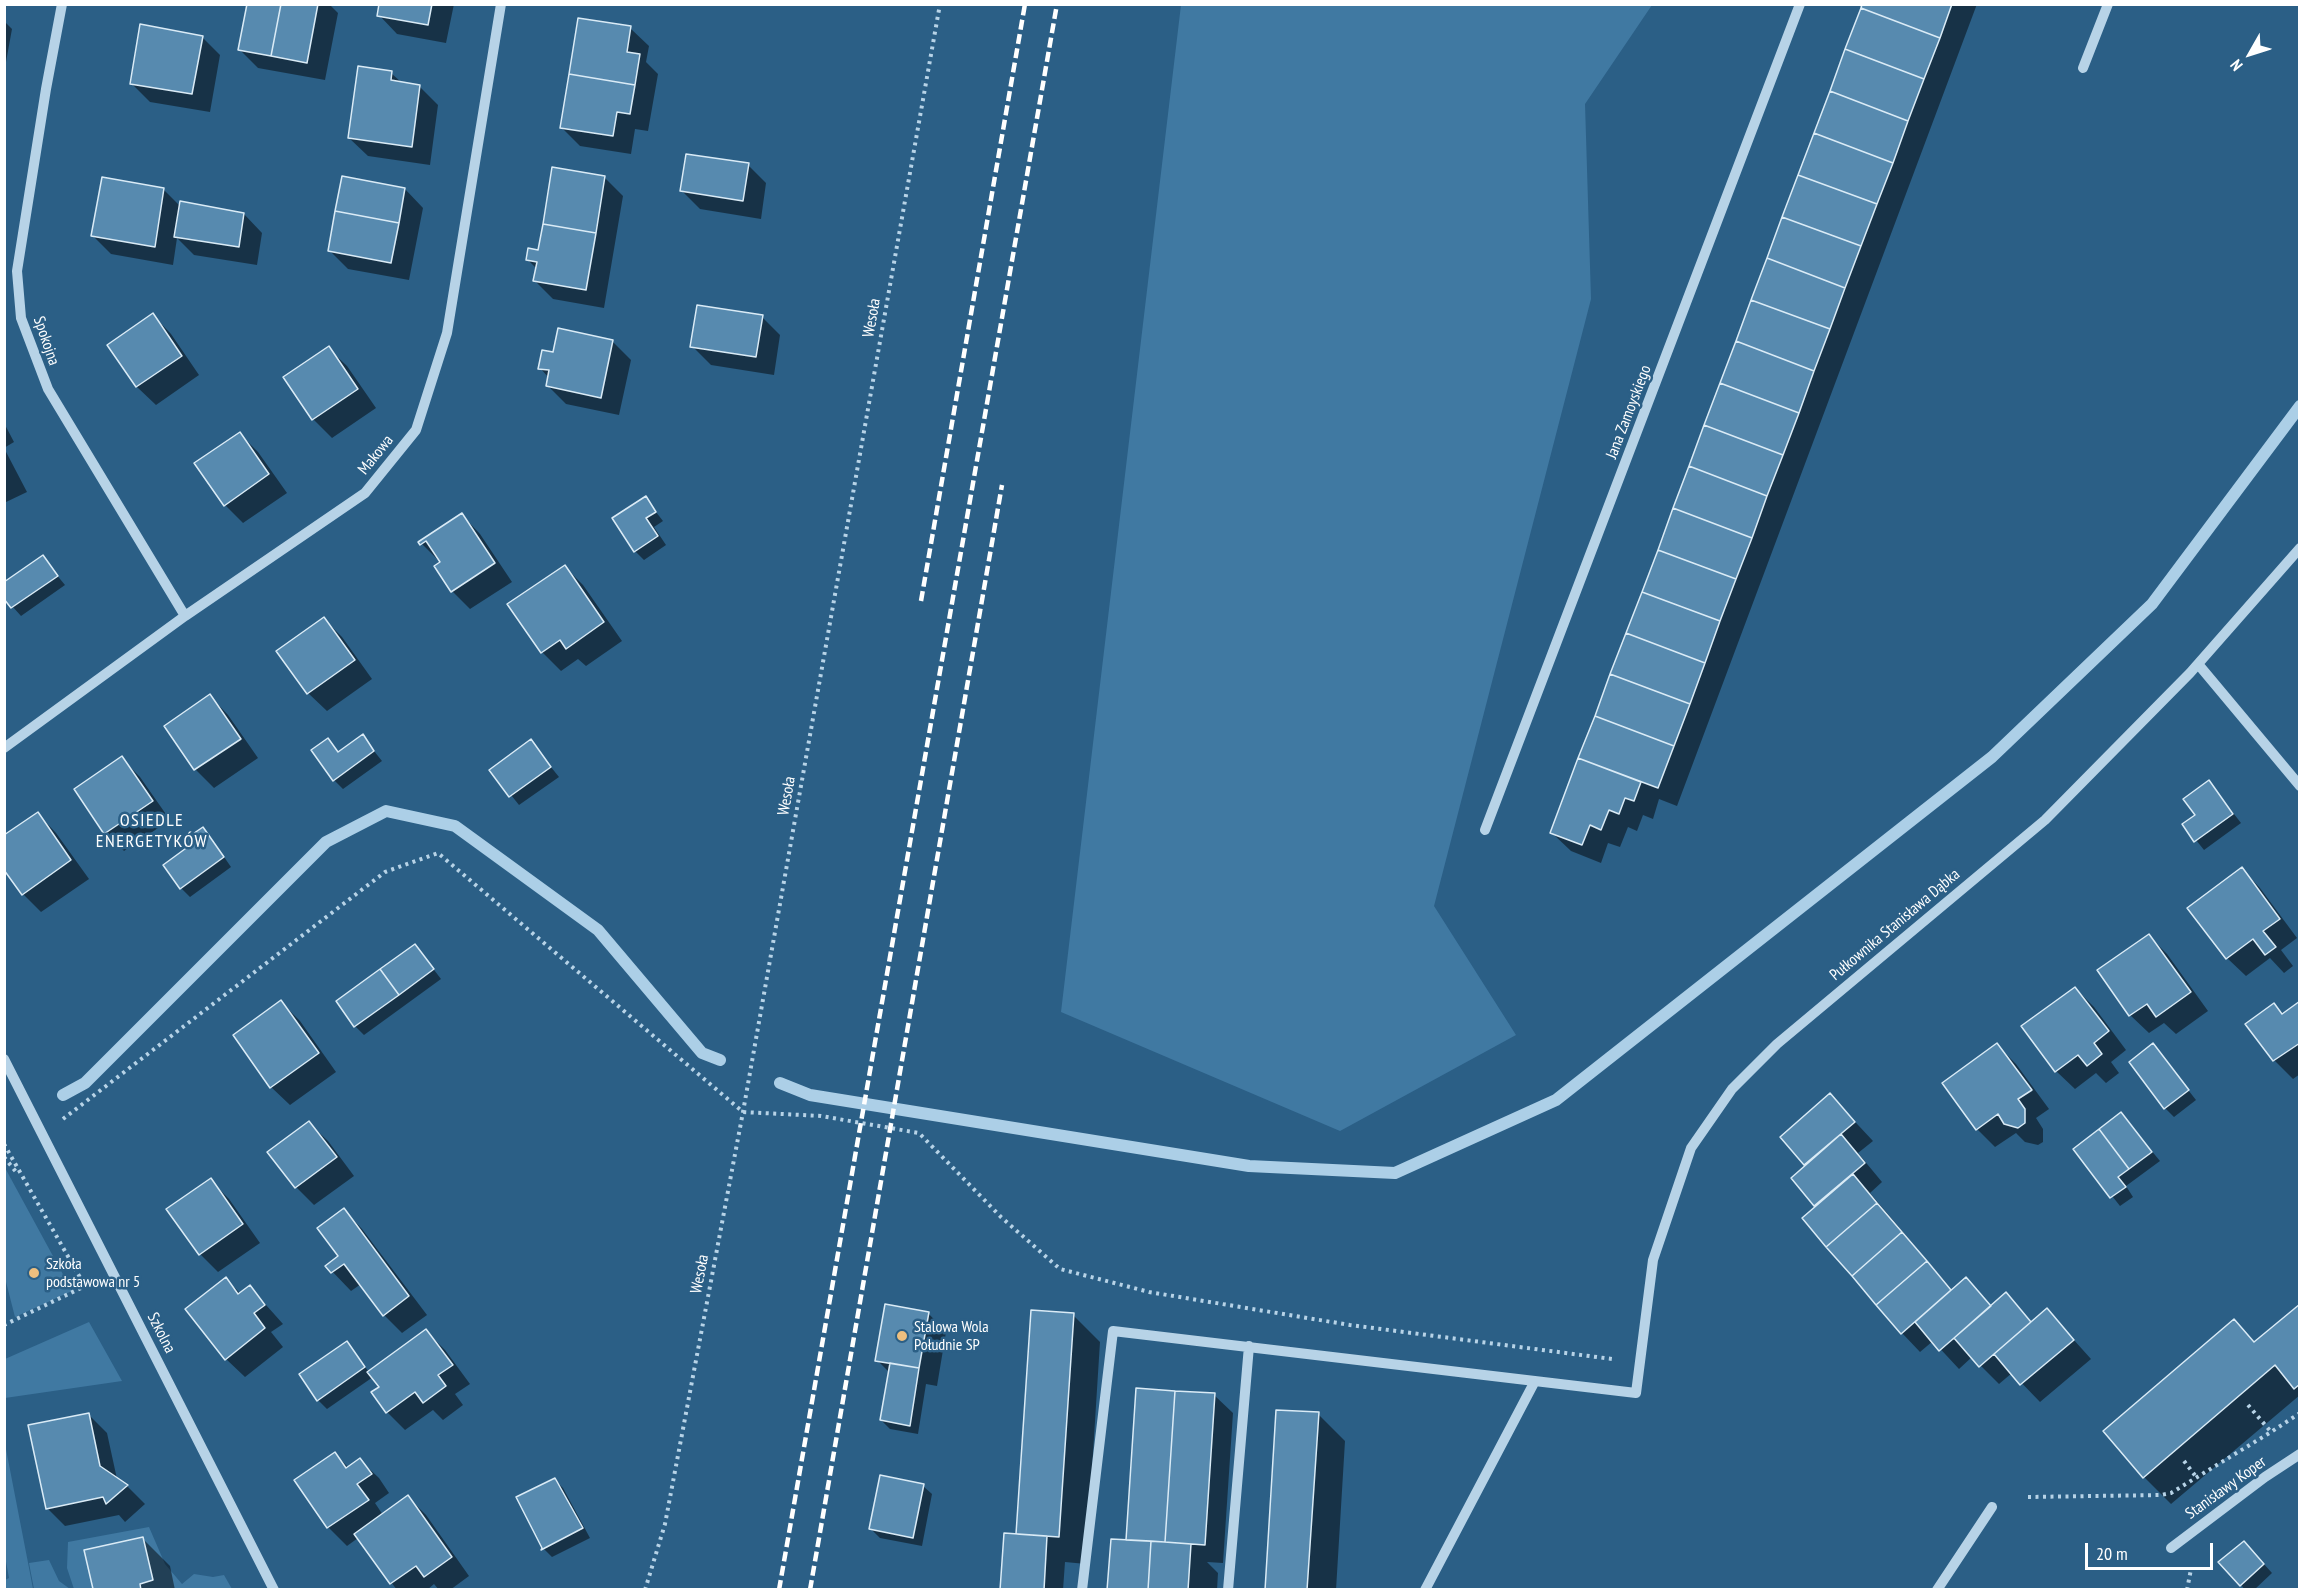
<!DOCTYPE html>
<meta charset="utf-8">
<style>
body{margin:0}
#map{position:relative;width:2304px;height:1594px;overflow:hidden;background:#2b5f86;font-family:"PT Sans Narrow",sans-serif}
canvas{display:block}
.frame{position:absolute;inset:0;border:6px solid #fff;pointer-events:none}
.north{position:absolute;left:2220px;top:24px;width:60px;height:60px;-webkit-text-stroke:4px #2b5f86;paint-order:stroke;rotate:231deg;font-size:16px;font-weight:700;line-height:24px;text-align:center;color:#fff}
.north::after{content:'';display:block;margin:auto;width:21px;height:27px;background:#fff;clip-path:polygon(50% 0,100% 100%,50% 72%,0 100%)}
.scale{position:absolute;left:2085px;top:1543px;width:128px;height:27px;box-sizing:border-box;border:3px solid #fff;border-top:0;padding-left:8px;font-size:18px;line-height:21px;white-space:nowrap;color:#fff;-webkit-text-stroke:4px #2b5f86;paint-order:stroke}
</style>
<div id="map">
<canvas width="2304" height="1594"></canvas>
<div class="frame"></div>
<div class="north">N</div>
<div class="scale">20 m</div>
</div>
<script>
const c = document.querySelector('canvas').getContext('2d');
c.lineJoin = 'round';
function fillPath(path, color) { c.fillStyle = color; c.fill(path, 'evenodd'); }
function trace(path, color, width, dash) { c.strokeStyle = color; c.lineWidth = width; c.lineCap = dash ? 'butt' : 'round'; c.setLineDash(dash || []); c.stroke(path); }
function drawText(font, color, halo, rows, align = 'center') {
  c.font = font + ' "PT Sans Narrow",sans-serif'; c.lineWidth = 5; c.setLineDash([]); c.textBaseline = 'middle'; c.strokeStyle = halo; c.fillStyle = color; for (const [text, x, y, turn = 0] of rows) {
    c.save(); c.translate(x, y); c.rotate((+turn || 0) * Math.PI / 180); c.textAlign = isNaN(turn) ? turn : align; if (halo) c.strokeText(text, 0, 0); c.fillText(text, 0, 0); c.restore();
  }
}
const green = new Path2D(`
 M1181,5H1652L1585,104L1591,299L1434,906L1516,1035L1340,1131L1061,1012Z
 M4,1166L72,1291L15,1317L5,1278Z
 M89,1322L122,1381L5,1398V1359Z
 M5,1444L30,1573L33,1589H5V1580L9,1578L4,1551Z
 M149,1527L165,1564L182,1584L194,1574L213,1577L224,1575L232,1589H74L67,1568L68,1542Z
 M49,1560L59,1581L70,1589H34L29,1563Z`);
const shadow = new Path2D(`
 M249,4H329L338,13L325,80L258,68L240,50Z
 M380,4H454L446,43L397,34L379,15Z
 M1864,4H1977L1677,806L1659,799L1653,819L1643,815L1637,831L1628,827L1620,847L1608,843L1601,863L1571,851L1552,833Z
 M4,21L12,29L4,73Z
 M630,28L649,46L646,62L658,74L648,131L635,129L631,154L580,146L561,127Z
 M202,37L220,55L210,112L150,102L131,83Z
 M391,73L402,83L419,86L438,105L430,165L368,156L349,138Z
 M748,165L766,183L761,219L700,209L682,191Z
 M604,177L623,196L604,308L553,299L535,281L537,269L528,260L540,252Z
 M405,189L423,208L409,280L348,269L329,250Z
 M164,190L181,207L244,214L262,233L257,265L194,255L177,238L173,265L111,254L93,236Z
 M153,315L171,334L199,375L156,405L137,387L109,345Z
 M762,317L780,335L774,375L711,365L692,346Z
 M612,341L631,360L619,415L566,404L548,386L549,378L540,368L554,354Z
 M328,348L347,366L376,408L332,438L313,419L285,378Z
 M4,423L14,442L4,448Z
 M240,434L258,452L287,493L243,523L225,505Z
 M4,448L27,492L4,503Z
 M645,498L663,521L654,527L666,545L644,560L635,551Z
 M462,515L480,534L512,582L470,609L452,591L441,563L420,542Z
 M42,557L65,585L21,616L4,597Z
 M565,567L583,585L622,641L586,666L578,659L561,671L542,652L509,604Z
 M324,619L342,637L372,679L327,711L308,693L278,651Z
 M210,696L228,715L258,758L214,788L195,769L166,726Z
 M362,736L382,761L343,789L334,780L327,740L339,753Z
 M530,741L559,777L519,805L491,770Z
 M121,758L140,777L170,820L124,851L106,833L76,790Z
 M2209,782L2241,823L2204,850L2184,825L2197,815Z
 M38,814L56,833L89,879L41,912L23,894Z
 M202,829L211,838L231,867L190,897L181,888L191,847Z
 M2242,869L2260,888L2297,938L2281,950L2293,966L2284,973L2270,958L2246,976L2227,958Z
 M2149,936L2167,954L2208,1011L2176,1034L2164,1023L2149,1033L2130,1015Z
 M415,945L441,979L364,1035L355,1026Z
 M2075,988L2094,1007L2126,1050L2111,1062L2119,1073L2106,1083L2096,1073L2075,1089L2056,1071Z
 M281,1002L300,1021L336,1072L290,1105L271,1087Z
 M2300,1003V1074L2293,1079L2274,1060L2247,1025L2274,1005L2284,1014Z
 M1997,1045L2016,1064L2049,1109L2036,1118L2043,1129V1142L2038,1145L2025,1142L2016,1133L1995,1147L1977,1129Z
 M2153,1045L2196,1100L2174,1117L2165,1108Z
 M1830,1095L1873,1141L1858,1153L1882,1182L1870,1193L1953,1291L1966,1279L1992,1307L2006,1295L2032,1322L2047,1310L2091,1359L2040,1402L2012,1373L1999,1384L1972,1357L1959,1369L1933,1341L1920,1352L1902,1333L1805,1219L1817,1207L1793,1178L1807,1166L1782,1137Z
 M2121,1114L2160,1161L2126,1186L2133,1197L2120,1206L2075,1149Z
 M309,1123L328,1141L354,1176L314,1205L296,1187Z
 M210,1180L229,1199L260,1243L218,1272L200,1254Z
 M344,1210L362,1229L427,1315L402,1333L384,1315L361,1284L351,1291L327,1266L340,1256Z
 M226,1279L241,1294L250,1287L283,1324L271,1332L283,1347L245,1377L226,1359Z
 M2300,1306V1395L2171,1504L2144,1477L2105,1431L2234,1321L2256,1343Z
 M928,1313L946,1332L937,1386L926,1384L918,1434L890,1429L881,1420L890,1373L877,1360Z
 M1073,1315L1100,1342L1086,1564L1065,1562L1063,1590H1002Z
 M426,1331L445,1350L470,1384L455,1394L463,1405L443,1420L433,1410L405,1430L387,1412L381,1387L373,1377L327,1409L318,1400L346,1343L369,1372Z
 M1214,1395L1233,1413L1223,1563L1207,1562L1218,1573L1217,1590H1109L1130,1542Z
 M88,1414L107,1433L117,1479L127,1486L145,1504L125,1522L119,1515L65,1526L47,1508Z
 M1318,1414L1345,1441L1336,1590H1266Z
 M335,1454L349,1468L360,1460L379,1478L389,1493L375,1503L383,1515L408,1497L426,1515L469,1576L450,1590H439L434,1584L427,1590H397L358,1538L347,1546L328,1527L296,1481Z
 M554,1479L563,1488L590,1538L552,1557L543,1548Z
 M923,1486L932,1494L922,1546L880,1538L871,1529Z
 M143,1539L170,1566L175,1590H95Z
 M2253,1552L2272,1573L2254,1590H2245L2241,1585Z`);
const stream = new Path2D(`
 M780,1083L810,1095L1249,1166L1395,1173L1556,1100L1992,757L2152,604L2300,406
 M63,1095L85,1083L326,842L386,811L455,826L598,930L702,1053L720,1060`);
const building = new Path2D(`
 M247,4H281L271,56L238,50Z
 M281,4H318L307,63L271,56Z
 M379,4H432L428,25L377,16Z
 M1862,4H1952L1940,38L1861,8Z
 M1861,8L1940,38L1924,79L1845,49Z
 M578,18L631,26L627,52L640,54L635,85L569,74Z
 M140,24L203,36L192,94L130,84Z
 M1845,49L1924,79L1908,121L1830,91Z
 M358,66L392,71L391,80L420,85L412,147L348,138Z
 M569,74L635,85L630,114L617,112L613,136L560,128Z
 M1830,91L1908,121L1893,163L1814,133Z
 M1814,133L1893,163L1877,204L1798,175Z
 M686,154L749,163L743,201L680,191Z
 M552,167L605,176L596,233L543,224Z
 M1798,175L1877,204L1861,246L1782,217Z
 M342,176L405,188L399,223L335,211Z
 M102,177L164,188L155,247L91,236Z
 M180,201L244,213L239,247L174,237Z
 M335,211L399,223L391,263L328,251Z
 M1782,217L1861,246L1845,288L1767,258Z
 M543,224L596,233L586,290L533,281L537,262L526,260L528,248L538,250Z
 M1767,258L1845,288L1830,329L1751,300Z
 M1751,300L1830,329L1814,371L1736,341Z
 M697,305L763,315L756,357L690,347Z
 M153,313L182,356L136,387L107,345Z
 M558,328L613,340L601,398L546,386L549,370L538,369L542,350L553,352Z
 M1736,341L1814,371L1799,413L1720,383Z
 M329,346L358,389L312,420L283,377Z
 M1720,383L1799,413L1783,455L1704,425Z
 M1704,425L1783,455L1767,496L1689,466Z
 M240,432L269,474L224,506L194,463Z
 M1689,466L1767,496L1752,538L1673,508Z
 M646,496L656,512L646,518L658,536L634,552L612,518Z
 M1673,508L1752,538L1736,579L1658,550Z
 M462,513L495,563L451,592L434,566L440,562L426,541L420,545L418,542Z
 M1658,550L1736,579L1720,621L1642,592Z
 M43,555L58,576L11,608L4,599V582Z
 M565,565L604,622L566,649L560,640L541,653L507,604Z
 M1642,592L1720,621L1705,663L1626,633Z
 M324,617L355,660L307,694L276,651Z
 M1626,633L1705,663L1690,704L1610,674Z
 M1610,674L1690,704L1674,746L1595,716Z
 M210,694L241,739L194,770L164,726Z
 M1595,716L1674,746L1658,788L1578,758Z
 M363,734L374,751L333,781L311,750L328,738L338,752Z
 M531,739L551,767L509,797L489,770Z
 M122,756L153,801L104,834L74,789Z
 M1578,758L1641,782L1634,801L1625,798L1619,814L1609,810L1601,830L1590,825L1582,845L1550,833Z
 M2209,780L2233,814L2194,842L2182,824L2195,815L2183,799Z
 M38,812L71,860L22,895L4,870V835Z
 M203,827L224,857L180,889L163,865L189,846L184,840Z
 M2242,867L2280,919L2263,931L2276,947L2265,955L2253,939L2226,959L2187,908Z
 M2149,934L2191,992L2156,1017L2147,1004L2129,1016L2097,970Z
 M415,944L434,969L399,995L380,969Z
 M380,969L399,995L354,1027L336,1001Z
 M2075,987L2109,1031L2094,1043L2102,1054L2087,1066L2078,1055L2055,1072L2021,1026Z
 M281,1000L319,1053L270,1088L233,1035Z
 M2300,1001V1043L2273,1061L2245,1024L2274,1003L2282,1014Z
 M1997,1043L2032,1090L2018,1099L2025,1109V1123L2018,1128L2004,1124L1998,1114L1976,1130L1942,1083Z
 M2153,1043L2189,1090L2164,1109L2129,1062Z
 M1830,1093L1855,1122L1804,1165L1780,1137Z
 M2121,1112L2152,1152L2129,1169L2099,1129Z
 M309,1121L337,1157L295,1188L267,1152Z
 M2099,1129L2129,1169L2118,1177L2126,1187L2110,1198L2073,1149Z
 M1841,1134L1865,1163L1814,1206L1791,1178Z
 M1853,1174L1877,1203L1826,1247L1802,1218Z
 M211,1178L243,1224L199,1255L166,1209Z
 M1877,1203L1902,1232L1852,1276L1826,1247Z
 M344,1208L409,1296L383,1316L344,1264L331,1273L325,1266L338,1256L317,1228Z
 M1902,1232L1927,1261L1876,1305L1852,1276Z
 M1927,1261L1951,1290L1901,1334L1876,1305Z
 M226,1277L238,1294L250,1285L265,1305L254,1313L265,1328L225,1360L185,1309Z
 M1966,1277L1991,1306L1939,1351L1915,1322Z
 M2006,1292L2031,1322L1979,1367L1954,1338Z
 M885,1304L929,1312L919,1368L875,1361Z
 M2300,1304V1384L2294,1389L2275,1365L2143,1478L2103,1431L2234,1319L2254,1342Z
 M2047,1308L2074,1340L2020,1385L1994,1354Z
 M1031,1310L1074,1313L1059,1537L1016,1534Z
 M426,1329L453,1365L438,1375L446,1386L423,1403L415,1392L386,1413L371,1392L379,1387L367,1372Z
 M347,1341L365,1367L317,1401L299,1374Z
 M890,1363L919,1368L910,1426L880,1420Z
 M1136,1388L1175,1391L1165,1542L1126,1540Z
 M1175,1391L1215,1393L1205,1545L1165,1542Z
 M1276,1410L1319,1412L1307,1590H1265Z
 M89,1413L100,1466L128,1485L106,1504L103,1497L46,1509L28,1425Z
 M335,1452L346,1468L360,1458L372,1474L357,1484L369,1500L327,1528L294,1480Z
 M880,1475L924,1484L913,1538L869,1529Z
 M555,1478L583,1528L541,1550L542,1548L516,1497Z
 M408,1495L452,1557L424,1577L416,1566L390,1584L354,1534Z
 M1004,1533L1047,1536L1044,1590H1000Z
 M143,1537L153,1580L140,1584L141,1590H90L93,1589L84,1550Z
 M1111,1539L1151,1541L1148,1590H1107Z
 M1151,1541L1191,1544L1188,1590H1148Z
 M2244,1541L2264,1564L2240,1586L2218,1562Z`);
const path = new Path2D(`
 M63,1119L385,872L438,853L743,1112L821,1116L919,1133L1001,1217L1060,1269L1149,1292L1350,1325L1612,1359
 M4,1144L82,1281L81,1288L4,1325
 M4,1157L17,1173
 M2248,1405L2272,1433
 M2184,1461L2197,1478
 M2028,1497L2161,1495L2171,1493L2271,1432L2300,1413
 M645,1590L665,1524L743,1112L940,4
 M2187,1590L2191,1569`);
const minor = new Path2D(`
 M62,4L46,89L17,271L21,318L48,389L185,616
 M2083,68L2108,4
 M2198,664L2300,786
 M4,748L185,616L365,493L416,430L447,333L501,4
 M1485,830L1800,4
 M4,1059L274,1590
 M2171,1548L2265,1477L2300,1454
 M1082,1590L1113,1331L1636,1393L1653,1260L1691,1148L1732,1089L1777,1044L2045,820L2190,673L2300,548
 M1228,1590L1249,1346
 M1425,1590L1535,1381
 M1937,1590L1992,1507`);
const rail = new Path2D(`
 M921,601L1025,4
 M779,1590L1057,4
 M810,1590L1002,485`);
const markers = [
 [34,1273,6,"#edbf7f"],
 [902,1336,6,"#edbf7f"]
];
const streetNames = [
 ["Wesoła",872,318,-80],
 ["Spokojna",46,341,71],
 ["Jana Zamoyskiego",1629,412,-69],
 ["Makowa",376,455,-51],
 ["Wesoła",787,796,-80],
 ["Pułkownika Stanisława Dąbka",1895,925,-40],
 ["Wesoła",700,1274,-79],
 ["Szkolna",161,1333,63],
 ["Stanisławy Koper",2226,1488,-36]
];
const poiNames = [
 ["Szkoła",46,1264],
 ["podstawowa nr 5",46,1282],
 ["Stalowa Wola",914,1327],
 ["Południe SP",914,1345]
];
const neighbourhoodNames = [
 ["OSIEDLE",152,821],
 ["ENERGETYKÓW",152,842]
];
fillPath(green, '#4079a2');
fillPath(shadow, '#0007');
trace(stream, '#accfe7', 12);
fillPath(building, '#578aaf');
trace(building, '#daebf6', 1.5);
trace(path, '#b7d3e7', 4, [3, 4.5]);
trace(minor, '#b7d3e7', 10);
trace(rail, '#fff', 4.5, [10, 4.5]);
for (const [x, y, r, color] of markers) { const dot = new Path2D(); dot.arc(x, y, r, 0, 2 * Math.PI); c.fillStyle = color; c.fill(dot); trace(dot, '#2b5f86', 2); }
drawText('16px', '#fff', '#2b5f86', streetNames);
drawText('16px', '#fff', '#2b5f86', poiNames, 'left');
c.letterSpacing = '1.5px';
drawText('18px', '#fff', '#2b5f86', neighbourhoodNames);
c.letterSpacing = '0px';
</script>
